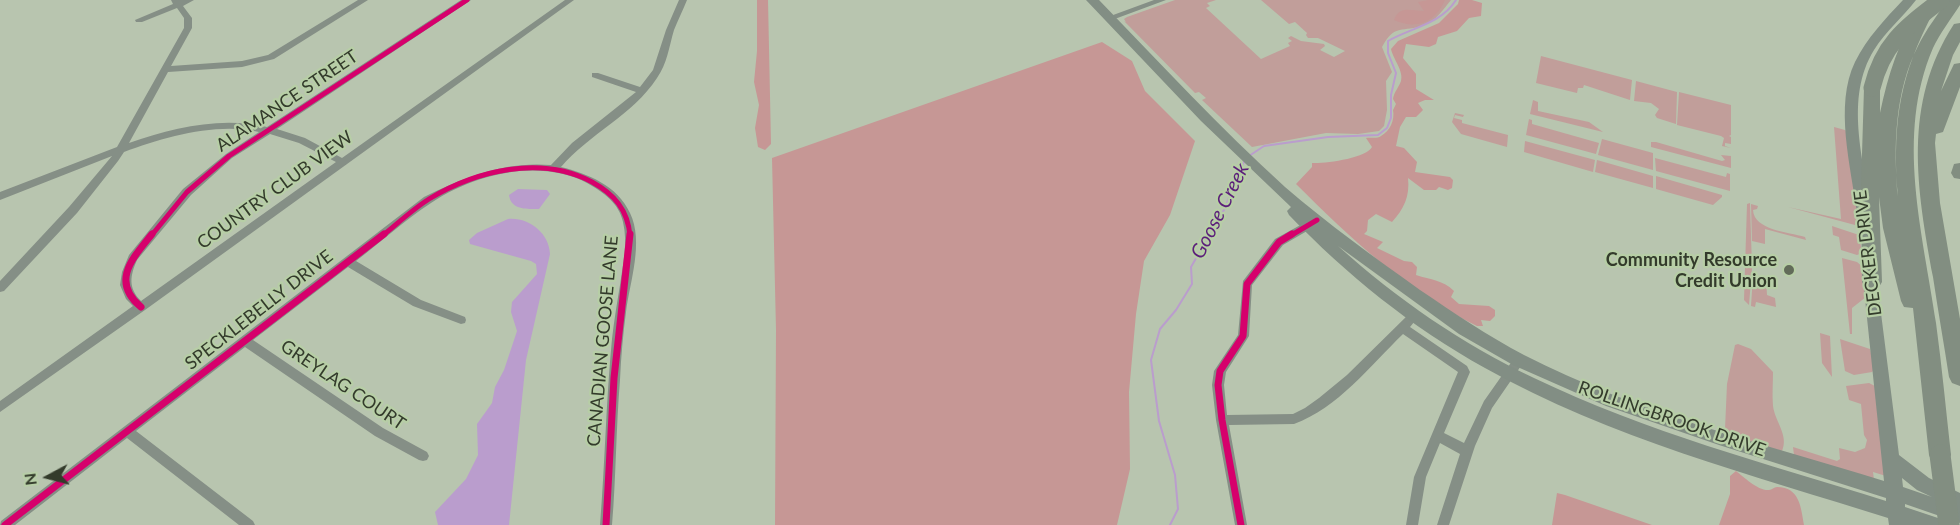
<!DOCTYPE html>
<style>
body{margin:0}
#map{position:relative;width:1960px;height:525px;overflow:hidden;background:#b8c5af;font-family:Lato,sans-serif}
canvas{display:block}
.north{position:absolute;left:18px;top:447px;width:60px;height:60px;-webkit-text-stroke:4px #b7cea6;paint-order:stroke;rotate:263deg;font-size:16px;font-weight:700;line-height:24px;text-align:center;color:#333b2b}
.north::after{content:'';display:block;margin:auto;width:21px;height:27px;background:#333b2b;clip-path:polygon(50% 0,100% 100%,50% 72%,0 100%)}
</style>
<div id="map">
<canvas width="1960" height="525"></canvas>
<div class="north">N</div>
</div>
<script>
const c = document.querySelector('canvas').getContext('2d');
c.lineJoin = 'round';
function fillPath(path, color) { c.fillStyle = color; c.fill(path, 'evenodd'); }
function trace(path, color, width, dash) { c.strokeStyle = color; c.lineWidth = width; c.lineCap = dash ? 'butt' : 'round'; c.setLineDash(dash || []); c.stroke(path); }
function drawText(font, color, halo, rows, align = 'center') {
  c.font = font + ' Lato,sans-serif'; c.lineWidth = 4.5; c.setLineDash([]); c.textBaseline = 'middle'; c.strokeStyle = halo; c.fillStyle = color; for (const [text, x, y, turn = 0] of rows) {
    c.save(); c.translate(x, y); c.rotate((+turn || 0) * Math.PI / 180); c.textAlign = isNaN(turn) ? turn : align; if (halo) c.strokeText(text, 0, 0); c.fillText(text, 0, 0); c.restore();
  }
}
const green = new Path2D(`
 M1175,0H1216L1207,3L1210,6L1206,8L1261,59L1290,46L1288,43L1292,41L1288,38L1291,36L1301,41L1324,44L1325,46L1320,50L1334,57L1345,51L1318,38H1308L1306,35L1307,33L1295,22L1289,24L1261,0H1451C1445,7 1435,22 1425,25C1402,33 1395,23 1382,47L1392,72L1386,81L1387,110L1384,126L1379,131L1358,134L1326,133L1252,147L1202,100L1206,98L1199,92L1195,93L1124,21L1126,22L1124,19L1127,17Z
 M1541,56L1632,80L1630,100L1584,85L1583,88H1578L1577,93L1536,83Z
 M1636,81L1677,92L1676,124L1657,118L1655,115L1659,109L1651,103L1634,101Z
 M1679,92L1731,105V135L1729,136L1731,137V144L1725,143V146L1731,148L1722,146L1724,138L1721,136L1677,125Z
 M1533,100L1538,102V111L1589,122L1603,132L1530,114Z
 M1455,113L1464,115L1463,117L1455,115L1454,118L1462,120V123L1508,135L1507,147L1461,134L1452,122Z
 M1529,119L1532,120V124L1599,143L1596,154L1526,135Z
 M1834,127L1845,130L1849,134L1859,223L1855,225L1788,207L1841,219Z
 M1602,139L1653,153V170L1598,155Z
 M1525,141L1595,160L1593,172L1524,152Z
 M1651,142H1656L1722,161L1725,160L1721,155L1731,156V168L1651,147Z
 M1655,158L1726,177L1727,173L1730,174V191L1656,171Z
 M1597,160L1653,176V188L1595,172Z
 M1656,176L1722,195V197L1713,205L1656,189Z
 M1750,203L1752,268L1749,305L1744,300L1747,204Z
 M1751,204L1758,206L1757,209L1753,210C1754,230 1788,232 1805,237L1806,240L1765,229V244L1752,241Z
 M1832,226L1859,235L1862,253L1857,255L1841,250L1839,237L1833,235Z
 M1842,258L1857,262L1864,268L1866,297L1852,308V334H1850Z
 M1753,276L1766,278L1767,295L1775,298L1776,307L1756,302L1755,307L1751,306Z
 M1820,333L1830,336L1832,377L1822,363Z
 M1840,339L1870,349L1875,369L1872,372L1854,375L1845,371Z
 M1738,344L1751,349L1773,372C1773,383 1772,395 1773,406C1775,422 1789,435 1782,451L1733,437L1725,429L1727,384L1735,345Z
 M1869,383L1875,386L1886,476L1873,472L1874,480L1794,455L1793,447L1837,461L1840,459L1839,448L1855,452L1865,448L1867,440L1864,435L1861,404L1849,400L1846,386Z`);
const forest = new Path2D(`
 M757,0H768L771,144L765,150L758,147L755,128L759,105L754,82L757,51Z
 M1428,0H1445C1435,23 1416,30 1394,20C1400,5 1410,11 1424,11L1418,2Z
 M1459,0H1472L1482,3L1481,16L1469,18L1457,31L1438,37L1436,44L1429,47L1406,44L1403,58L1416,74V89L1434,100H1425L1418,103L1423,110L1416,117H1406L1400,127L1396,146L1404,148L1417,162L1415,172L1450,177L1453,180L1452,188L1448,190L1439,187L1436,190H1424L1408,178C1410,196 1404,209 1392,222L1376,214L1368,220L1367,231L1364,234L1383,242L1377,248L1404,261L1412,262L1417,267L1416,275C1431,280 1443,280 1454,291L1451,297L1459,304L1489,306L1495,310V316L1490,321L1481,320L1483,326H1477C1408,292 1350,238 1296,184L1312,167V163C1324,164 1367,158 1372,147L1366,138C1371,137 1377,139 1381,136C1390,131 1395,120 1393,110L1396,104L1393,99C1394,92 1399,87 1401,81C1404,71 1393,59 1391,49L1398,41L1439,23L1458,4Z
 M1102,42L1132,61L1145,91L1195,141L1170,215L1144,261L1136,314L1129,392L1130,469L1117,525H775L776,330L772,158Z
 M1736,471C1744,477 1758,491 1769,490C1772,490 1774,487 1777,487C1800,487 1801,508 1804,525H1719L1730,494V476Z
 M1557,493L1565,495L1652,525H1552Z`);
const water = new Path2D(`
 M518,189L547,190L550,194L539,209C526,209 511,210 509,195Z
 M508,219C529,217 549,233 550,254L526,360L509,525H438L435,512L466,479L478,455L477,424L492,403L495,387L504,370L517,331L511,312L512,302L537,274L536,264L531,261L470,244L469,240L477,233Z`);
const stream = new Path2D(`
 M1249,156L1264,146L1328,137L1378,135L1387,128L1391,118V95L1396,73L1388,53V41C1412,27 1440,25 1456,0
 M1170,525L1178,509L1175,475L1159,421L1151,360L1160,329L1176,310L1192,284L1191,267L1224,210L1245,159`);
const street = new Path2D(`
 M171,0H194L183,6L192,18V28L171,66L242,61L268,55L358,0H368L274,59L242,67L168,72L129,143C172,128 221,116 267,127L461,0H471L277,129L305,138L342,158L565,0H574L145,310L0,412V401L133,306L126,299L120,285L122,272L129,255L183,189L226,154L259,132C217,122 164,137 124,152L118,161L77,213L4,291L0,292V281L69,207L112,156L0,200V192L117,147L184,28V18L177,8L142,22H136L135,20L173,4ZM270,134L299,143L336,162L141,301C128,288 130,276 137,260L191,195L232,158Z
 M679,0H687C683,10 678,20 674,30C669,47 667,64 657,78C633,115 589,134 561,167C588,174 617,185 630,213C644,242 630,281 626,312C623,334 621,357 620,380C616,428 616,477 612,525H600C605,463 606,401 612,339C614,321 617,303 620,285C623,264 628,243 623,222C619,203 603,192 587,183C539,158 475,174 431,203C405,220 381,242 356,261L421,300L465,317L466,320L465,323L461,324L413,306L348,267L253,340L383,428L427,452L429,456L427,460L423,461L419,460L375,436L245,347L136,431L253,521L255,525H239L127,438L15,525H0L1,521L424,197C464,177 505,161 551,165L572,143L636,92L592,77V73H598L640,87L653,70L666,30Z
 M1154,0H1166L1112,20L1109,21L1105,18Z
 M1315,217L1319,218L1320,221L1319,224L1283,245L1252,285L1249,336L1226,372L1224,385L1227,415L1293,414L1305,408L1319,398L1347,375L1410,313H1418L1419,316L1410,327L1467,366L1470,372L1444,433L1464,443L1484,401L1515,357L1519,355L1523,357L1525,360L1523,363L1492,408L1475,446L1449,525H1437L1460,454L1440,443L1426,477L1418,525H1406L1414,477L1458,372L1403,334C1370,366 1338,408 1294,424L1229,425L1247,525H1235L1216,420L1212,385L1214,371L1238,335L1243,281L1275,239Z`);
const secondary = new Path2D(`
 M1086,0H1099C1160,63 1220,128 1285,187C1328,224 1374,257 1420,290C1454,313 1488,336 1524,355C1637,413 1764,444 1884,481L1862,270L1865,266H1875L1899,455L1929,478L1960,493V523L1905,504V507L1941,519L1944,525H1889L1888,518C1752,475 1610,438 1485,368C1411,327 1347,275 1289,215L1287,211L1291,207L1201,121ZM1338,246L1459,334L1513,365L1606,406L1719,445L1886,498V501C1768,464 1646,432 1534,378C1462,344 1397,299 1338,246ZM1902,478L1917,490L1932,497L1903,487Z
 M1903,0H1916C1903,17 1886,31 1874,50C1844,98 1864,161 1871,213L1864,218L1857,213C1851,167 1834,105 1855,62C1867,38 1885,19 1903,0Z`);
const highway = new Path2D(`
 M1948,0H1960V5C1951,19 1940,33 1933,48C1895,136 1923,233 1936,323C1942,367 1946,411 1951,455L1948,462L1940,465L1932,462L1929,455L1913,308L1904,307L1901,301L1883,228L1879,197L1882,282L1879,287L1872,290L1865,287L1862,282L1861,187L1864,88L1866,84H1878L1880,88V113C1888,75 1899,40 1920,8H1932L1934,11C1900,75 1893,119 1897,190L1898,196C1893,147 1895,91 1918,46C1926,30 1937,15 1948,0Z
 M1960,23V42L1953,55L1941,91L1954,64L1960,63V87L1943,132L1936,134L1935,143L1940,203L1960,319V386L1952,383L1949,377C1944,344 1938,311 1933,277C1917,189 1902,104 1954,24Z
 M1960,163V179L1954,178L1951,173L1954,164Z`);
const highwayBridgeFar1 = new Path2D(`
 M1872,88C1883,43 1906,27 1941,0`);
const highwayBridge = new Path2D(`
 M1940,455L1949,525`);
const cyclewayFar1 = new Path2D(`
 M151,236L187,192L229,156L467,0
 M382,236C397,224 413,209 429,199C477,170 541,155 592,182C614,194 628,210 630,236
 M1290,236L1317,220`);
const cycleway = new Path2D(`
 M141,307C110,281 133,258 152,234
 M5,525L384,234
 M606,525L614,378L630,234
 M1241,525L1222,420L1218,385L1220,371L1243,336L1247,284L1279,242L1292,234`);
const markers = [
 [1789,270,6,"#626b59"]
];
const streetNames = [
 ["ALAMANCE STREET",287,101,-34],
 ["COUNTRY CLUB VIEW",275,190,-36],
 ["DECKER DRIVE",1868,253,-97],
 ["SPECKLEBELLY DRIVE",259,310,-38],
 ["CANADIAN GOOSE LANE",603,341,-85],
 ["GREYLAG COURT",343,385,34],
 ["ROLLINGBROOK DRIVE",1672,419,19]
];
const poiNames = [
 ["Community Resource",1777,260],
 ["Credit Union",1777,281]
];
const waterNames = [
 ["Goose Creek",1220,211,-63]
];
fillPath(green, '#c19e9a');
fillPath(forest, '#c69795');
fillPath(water, '#ba9dcd');
trace(stream, '#ba9dcd', 2);
fillPath(street, '#858f86');
fillPath(secondary, '#828e84');
fillPath(highway, '#828e81');
trace(highwayBridgeFar1, '#828e81', 17);
trace(highwayBridge, '#828e81', 21);
trace(cyclewayFar1, '#d6006c', 5);
trace(cycleway, '#d6006c', 7);
for (const [x, y, r, color] of markers) { const dot = new Path2D(); dot.arc(x, y, r, 0, 2 * Math.PI); c.fillStyle = color; c.fill(dot); trace(dot, '#b7cea6', 2); }
drawText('18px', '#333b2b', '#b7cea6', streetNames);
drawText('bold 18px', '#333b2b', '#b7cea6', poiNames, 'right');
drawText('italic 20px', '#5b1e7a', '#b7cea6', waterNames);
</script>
